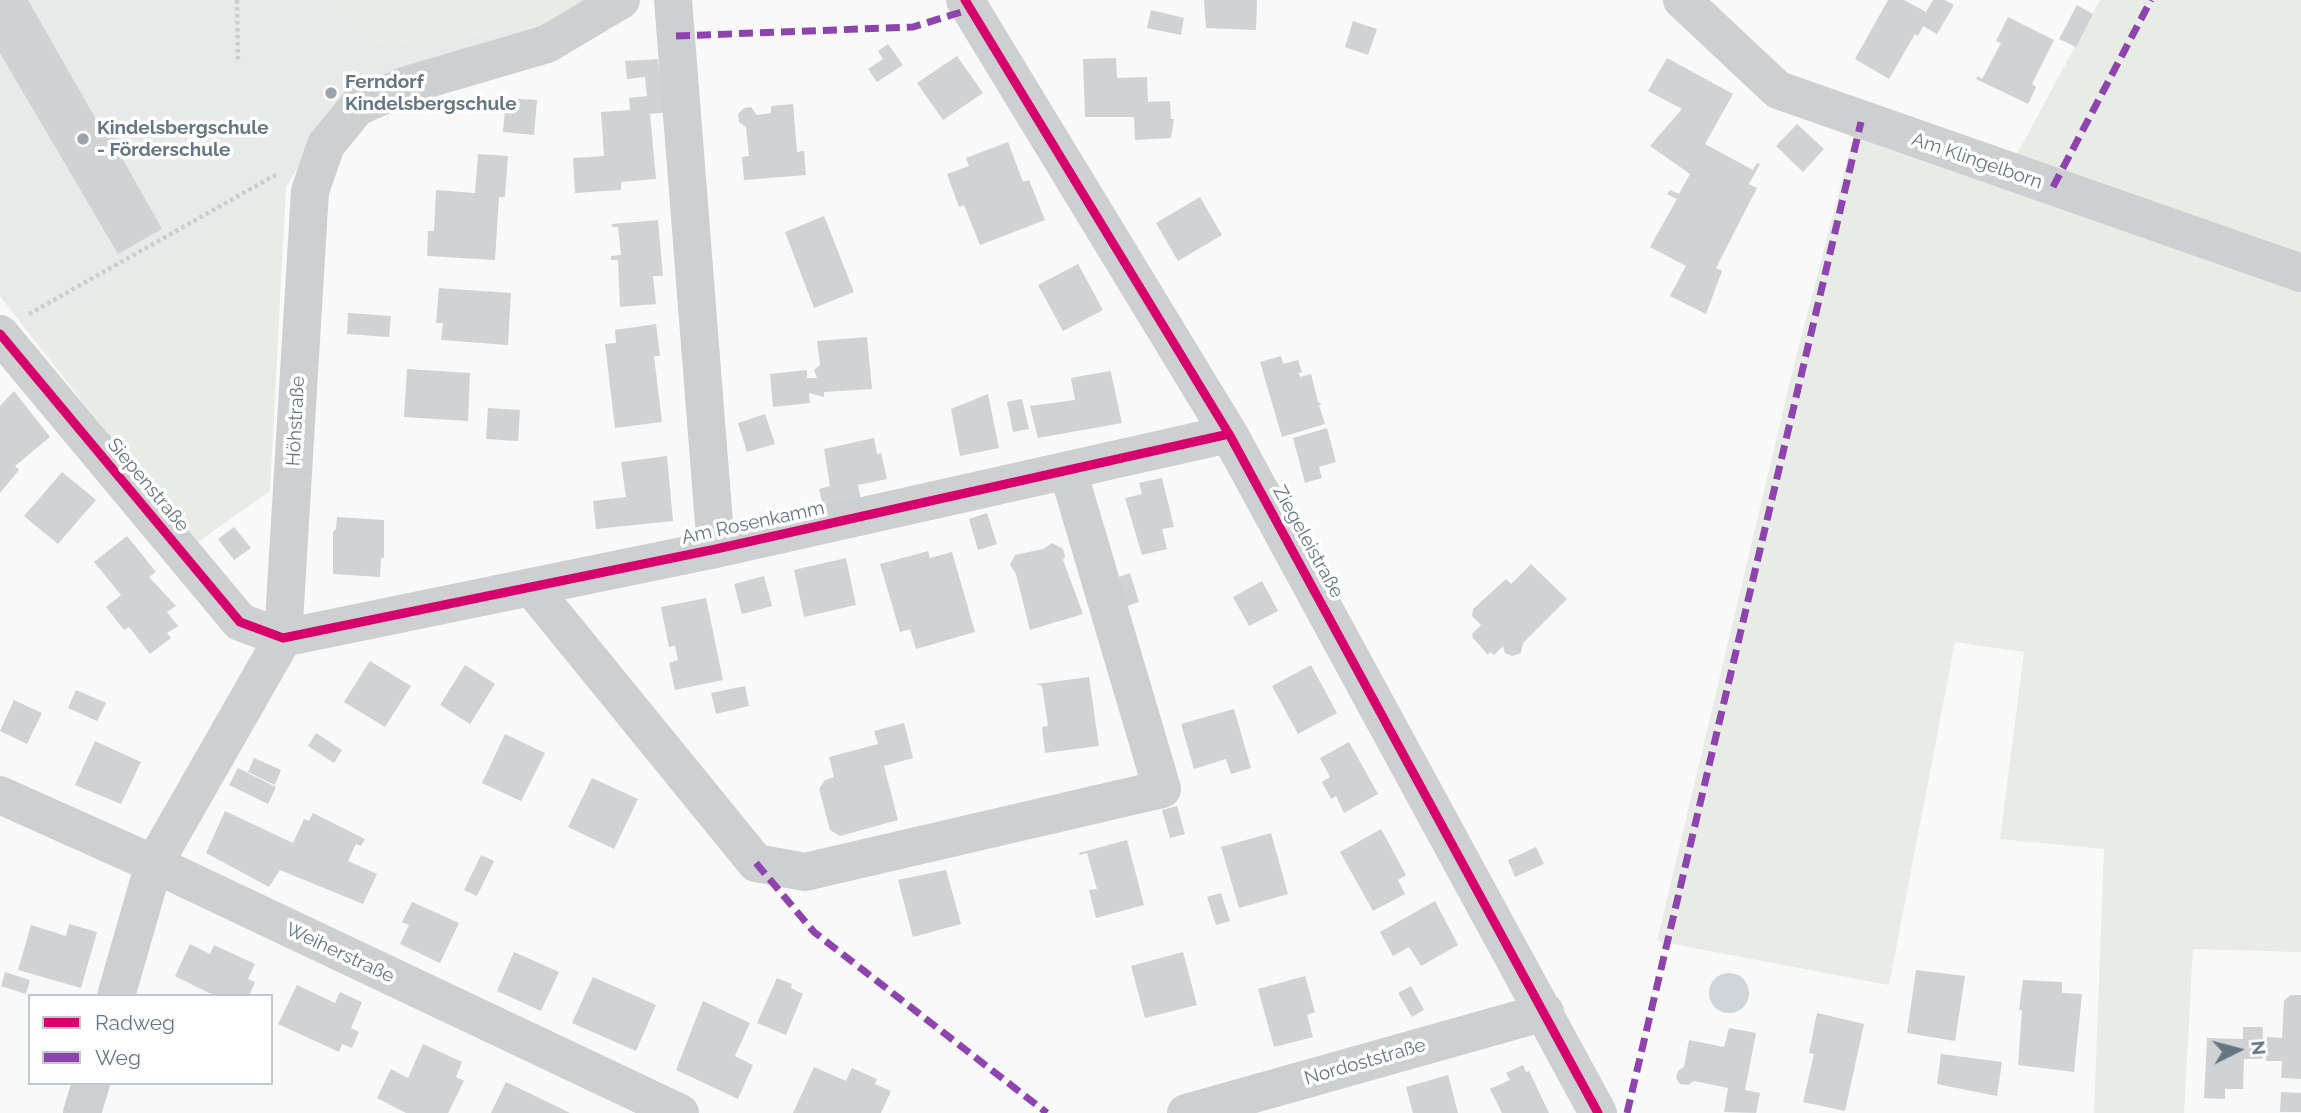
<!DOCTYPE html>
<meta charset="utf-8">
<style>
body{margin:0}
#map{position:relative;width:2301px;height:1113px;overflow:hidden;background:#f9f9f9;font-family:Raleway,sans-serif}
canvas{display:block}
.legend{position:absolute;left:28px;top:994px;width:245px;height:91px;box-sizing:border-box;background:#fff;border:2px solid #c1c8cd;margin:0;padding:9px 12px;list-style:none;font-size:21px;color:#657683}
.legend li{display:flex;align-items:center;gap:14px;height:35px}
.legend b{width:35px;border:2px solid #c1c8cd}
.north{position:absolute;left:2203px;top:1015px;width:70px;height:70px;-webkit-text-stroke:5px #fff;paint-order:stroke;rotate:84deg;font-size:19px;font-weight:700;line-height:28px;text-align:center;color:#657683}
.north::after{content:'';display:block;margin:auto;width:24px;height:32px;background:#657683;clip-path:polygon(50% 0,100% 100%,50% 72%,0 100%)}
</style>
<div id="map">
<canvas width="2301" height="1113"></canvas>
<ul class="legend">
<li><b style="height:9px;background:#d6006c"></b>Radweg</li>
<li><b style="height:9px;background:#8e44ad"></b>Weg</li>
</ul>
<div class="north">N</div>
</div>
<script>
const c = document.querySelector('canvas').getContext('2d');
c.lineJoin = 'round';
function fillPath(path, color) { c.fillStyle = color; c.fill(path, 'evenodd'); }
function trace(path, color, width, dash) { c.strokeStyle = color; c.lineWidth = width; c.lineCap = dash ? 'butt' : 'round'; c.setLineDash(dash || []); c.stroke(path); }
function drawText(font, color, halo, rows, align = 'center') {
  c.font = font + ' Raleway,sans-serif'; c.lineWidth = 7; c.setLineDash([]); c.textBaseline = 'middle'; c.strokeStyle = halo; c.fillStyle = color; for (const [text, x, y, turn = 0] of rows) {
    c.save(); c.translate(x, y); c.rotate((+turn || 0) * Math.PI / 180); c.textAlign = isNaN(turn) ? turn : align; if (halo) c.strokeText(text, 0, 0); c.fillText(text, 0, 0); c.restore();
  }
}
const built = new Path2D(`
 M0,0H332L373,43L546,29L342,99L286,187L29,333L0,296Z`);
const green = new Path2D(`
 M332,0H597L546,29L373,43Z
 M2100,0H2301V952L2193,949L2184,1113H2094L2104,849L2000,839L2024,652L1955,642L1889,985L1657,941L1795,361L1862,104L2016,156Z
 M286,187L270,491L194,545L29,333Z`);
const water = new Path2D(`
 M1709 993a20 20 0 1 1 40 0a20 20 0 1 1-40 0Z`);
const building = new Path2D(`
 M0,0H28L98,123L105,119L126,156L122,158L162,229L118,254L0,53Z
 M1204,0H1257L1256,30L1206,28Z
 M1888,0H1904L1926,12L1933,0H1945L1954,5L1937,34L1923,26L1918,36L1915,34L1889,79L1855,59Z
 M2077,5L2093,14L2076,47L2059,39Z
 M1151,10L1184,18L1181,35L1147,28Z
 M2008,17L2054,40L2032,84L2036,87L2028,104L1976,79L1978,76L1982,79L2001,43L1996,41Z
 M1353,21L1377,29L1368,55L1345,47Z
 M888,44L903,65L877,82L868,69L883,59L878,51Z
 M957,56L983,93L943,120L917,83Z
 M1116,58L1117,78L1147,77L1148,102L1170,101L1171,119H1174L1171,138L1135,140L1134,117H1085L1083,59Z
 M1667,58L1733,94L1705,144L1753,170L1757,163L1760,164L1749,184L1757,188L1716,268L1722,271L1706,314L1670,296L1686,266L1650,247L1677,199L1667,194L1670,190L1679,194L1690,174L1650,146L1682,109L1648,91Z
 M658,59L660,76L669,84L671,112L650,114L656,179L621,182V190L575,193L573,158L604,156L601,112L630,110L629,98L647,96L645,77L627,79L625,61Z
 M506,98L537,100L534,135L503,132Z
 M793,104L797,152L804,151L806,175L744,180L742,157L749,156L746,127L739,122L738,114L744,108L751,107L757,115L771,113V106Z
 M1797,124L1824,149L1803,172L1776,146Z
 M1008,142L1023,182L1029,180L1045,220L980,245L964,205L959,207L947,174L969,166L966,158Z
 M478,154L508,156L505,197H499L495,260L427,256L428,231H434L436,190L475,193Z
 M1200,197L1222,235L1178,261L1156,223Z
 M824,216L854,292L814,308L785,232Z
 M658,220L663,276H653L656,304L620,307L618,260H611V256L621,255L618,227H612V224Z
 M1078,264L1103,310L1063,331L1038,285Z
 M439,288L511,293L508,345L441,340L443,323H436Z
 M348,313L391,316L389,337L347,334Z
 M656,324L660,356H654L662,422L615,428L605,344L616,343L615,330Z
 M867,337L872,389L824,392V397L809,393L810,403L773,407L770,374L807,370V378H817L814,370L820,365L817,341Z
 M1281,356L1283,364L1298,360L1302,372L1299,373L1300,377L1311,374L1318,402L1322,404L1319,405L1325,424L1282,437L1260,362Z
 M1109,364L1122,423L1038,438L1030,406L1075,400L1071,378L1110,371Z
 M407,369L470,373L468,421L404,417Z
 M14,391L50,437L15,466L19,470L0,493V406Z
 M988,394L999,448L960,456L951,409Z
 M1022,399L1029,429L1013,432L1007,402Z
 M488,408L520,410L518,441L486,439Z
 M765,414L775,444L747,452L738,423Z
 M1327,428L1336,462L1319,467L1322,478L1305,483L1293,438Z
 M874,438L877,454L881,453L887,479L858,485L861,501L824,510L819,489L830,486L824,449Z
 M667,456L673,521L596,529L593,501L626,497L621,462Z
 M62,472L96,500L58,544L24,516Z
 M1162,478L1174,527L1162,529L1167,549L1142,555L1125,498L1142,494L1139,483Z
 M987,513L997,544L978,550L969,519Z
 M337,517L384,520V558H381L380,577L333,574V532L336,529Z
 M234,527L251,548L234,560L218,539Z
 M127,536L156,572L149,577L176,606L167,612L178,626L167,633L171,638L150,654L129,627L124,630L106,607L121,595L94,562Z
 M1052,543L1063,549L1065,556L1063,560L1083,614L1030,630L1016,574L1010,565L1015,555L1043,549Z
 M928,551L930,558L952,552L975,632L916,649L910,629L900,632L880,564Z
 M846,558L856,605L804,617L794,570Z
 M1531,564L1567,599L1523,643L1521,653L1512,656L1505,653L1503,646L1494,655L1490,652L1488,655L1473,638L1472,634L1481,625L1472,616L1473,609L1506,579L1511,584Z
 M1130,573L1139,602L1124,607L1116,578Z
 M764,576L772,606L742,614L734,584Z
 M1262,581L1278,611L1249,626L1233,597Z
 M706,598L723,680L675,690L669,663L678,660L675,646L669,647L661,607Z
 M370,661L411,686L385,727L344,702Z
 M465,665L495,684L470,724L440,705Z
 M1311,665L1337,713L1298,734L1272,686Z
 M1089,677L1099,746L1045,753L1042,727L1048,726L1042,686L1036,684Z
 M745,686L749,706L716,714L711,693Z
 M76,690L106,703L97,721L68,708Z
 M14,700L42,713L27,744L0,731Z
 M1234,709L1251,768L1231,774L1226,759L1194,769L1181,724Z
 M904,723L913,758L884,766L898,820L840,836L830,830L819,789L825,780L834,777L829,757L878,744L874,731Z
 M316,733L342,750L334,763L308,746Z
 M505,734L545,753L521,801L482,783Z
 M95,741L141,762L121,804L75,785Z
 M1349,742L1378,794L1344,813L1336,796L1331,799L1322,782L1330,777L1320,758Z
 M254,758L281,770L275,785L248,772Z
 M238,768L276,787L268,804L229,785Z
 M592,778L638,799L614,849L568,827Z
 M1177,806L1185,834L1170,838L1162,810Z
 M225,811L293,843L304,819L309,821L313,813L365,839L361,846L356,844L348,861L377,874L363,904L280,870L269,887L206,853Z
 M1381,829L1406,875L1398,880L1405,894L1373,911L1340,852Z
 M1271,833L1288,894L1239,908L1221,847Z
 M1127,840L1144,905L1096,918L1089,890L1097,889L1087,853L1080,855L1079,853Z
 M1536,847L1544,864L1515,877L1508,860Z
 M481,855L494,861L477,896L464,890Z
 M946,870L961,924L913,937L898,880Z
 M1221,893L1230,921L1216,925L1207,897Z
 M1435,901L1458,945L1421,966L1409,947L1393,956L1380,932Z
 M412,902L459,923L440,963L400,944L409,925L402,922Z
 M69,924L97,932L81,988L18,970L31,925L66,936Z
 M190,944L210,954L214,945L255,964L248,979L255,982L249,996H215L175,976Z
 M514,952L559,972L541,1011L497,991Z
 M1183,952L1197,1005L1145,1018L1131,966Z
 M1916,970L1965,976L1955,1041L1907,1033Z
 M5,972L30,980L26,994L1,986Z
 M1305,976L1315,1012L1307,1015L1313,1037L1274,1047L1258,989Z
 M593,977L656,1005L636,1051L572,1023Z
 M777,978L792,984L791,988L803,994L786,1035L757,1023Z
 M2023,980L2062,982V993L2082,994L2074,1072L2018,1065L2022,1010H2019Z
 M297,985L335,1003L340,992L362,1002L351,1028L359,1032L352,1048L342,1044L339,1052L278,1024Z
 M1411,986L1424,1010L1412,1017L1398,993Z
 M2290,995H2301V1079L2281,1078L2282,1061H2266L2267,1037L2282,1038L2284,1001Z
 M703,1001L750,1023L735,1056L753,1065L738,1099L676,1070Z
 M1817,1013L1864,1024L1845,1111L1803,1102L1814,1054L1809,1053Z
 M2243,1027H2263L2262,1059H2244L2243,1089H2225V1099L2204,1098L2207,1038L2243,1039Z
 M1729,1028L1756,1033L1745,1090L1760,1093L1756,1113L1724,1112L1728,1088L1694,1081L1688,1085L1680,1084L1676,1078L1678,1071L1684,1067L1689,1040L1724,1047Z
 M423,1044L462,1062L456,1077L464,1081L448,1113H406L377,1098L391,1069L408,1078Z
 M1941,1054L2002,1062L1997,1096L1937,1084Z
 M1523,1065L1526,1072L1529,1071L1549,1113H1502L1490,1089L1510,1080L1506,1073Z
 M814,1067L846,1081L852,1068L877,1079L875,1084L891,1091L881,1113H793Z
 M1448,1075L1458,1113H1413L1406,1087Z
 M506,1082L523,1090L570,1113H491Z
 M2281,1092L2301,1093V1112H2280Z`);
const path = new Path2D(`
 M237,0L238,61
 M29,314L277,174`);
const minor = new Path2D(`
 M673,0L716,549
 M965,0L1229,434L1598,1113
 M1682,0L1778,90L2301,273
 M0,334L240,622L283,638L716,549L1229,434
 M531,587L756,863L805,872L1162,789L1068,471
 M0,795L154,864L680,1113
 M116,996L154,864L283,638L310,191L326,145L357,107L407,85L547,44L621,0
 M82,1113L91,1083
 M1186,1113L1545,1012`);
const quiet = new Path2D(`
 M676,36L913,27L971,9
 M2053,187L2151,0
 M756,863L814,932L1047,1113
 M1627,1113L1861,122`);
const cycleway = new Path2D(`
 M965,0L1229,434L1598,1113
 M0,334L240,622L283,638L716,549L1229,434`);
const markers = [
 [331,93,7,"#99a4ac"],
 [83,139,7,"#99a4ac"]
];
const poiNames = [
 ["Ferndorf",345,82],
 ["Kindelsbergschule",345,104],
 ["Kindelsbergschule",97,128],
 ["- Förderschule",97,150]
];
const streetNames = [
 ["Am Klingelborn",1977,161,19],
 ["Höhstraße",296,421,-87],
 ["Siepenstraße",148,485,50],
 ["Am Rosenkamm",753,523,-12],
 ["Ziegeleistraße",1308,542,61],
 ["Weiherstraße",340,953,25],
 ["Nordoststraße",1365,1062,-16]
];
fillPath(built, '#e8e9e9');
fillPath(green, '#e8ebe6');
fillPath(water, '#ced6d9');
fillPath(building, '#d0d2d3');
trace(path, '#cbcccd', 4.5, [3.5, 3.5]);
trace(minor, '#cecfd0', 38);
trace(quiet, '#8e44ad', 7, [14, 7]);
trace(cycleway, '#d6006c', 9);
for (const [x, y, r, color] of markers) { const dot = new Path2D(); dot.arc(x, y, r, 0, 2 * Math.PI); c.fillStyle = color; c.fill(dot); trace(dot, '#fff', 2.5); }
drawText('bold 19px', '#657683', '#fff', poiNames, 'left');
drawText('19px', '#657683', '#fff', streetNames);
</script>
